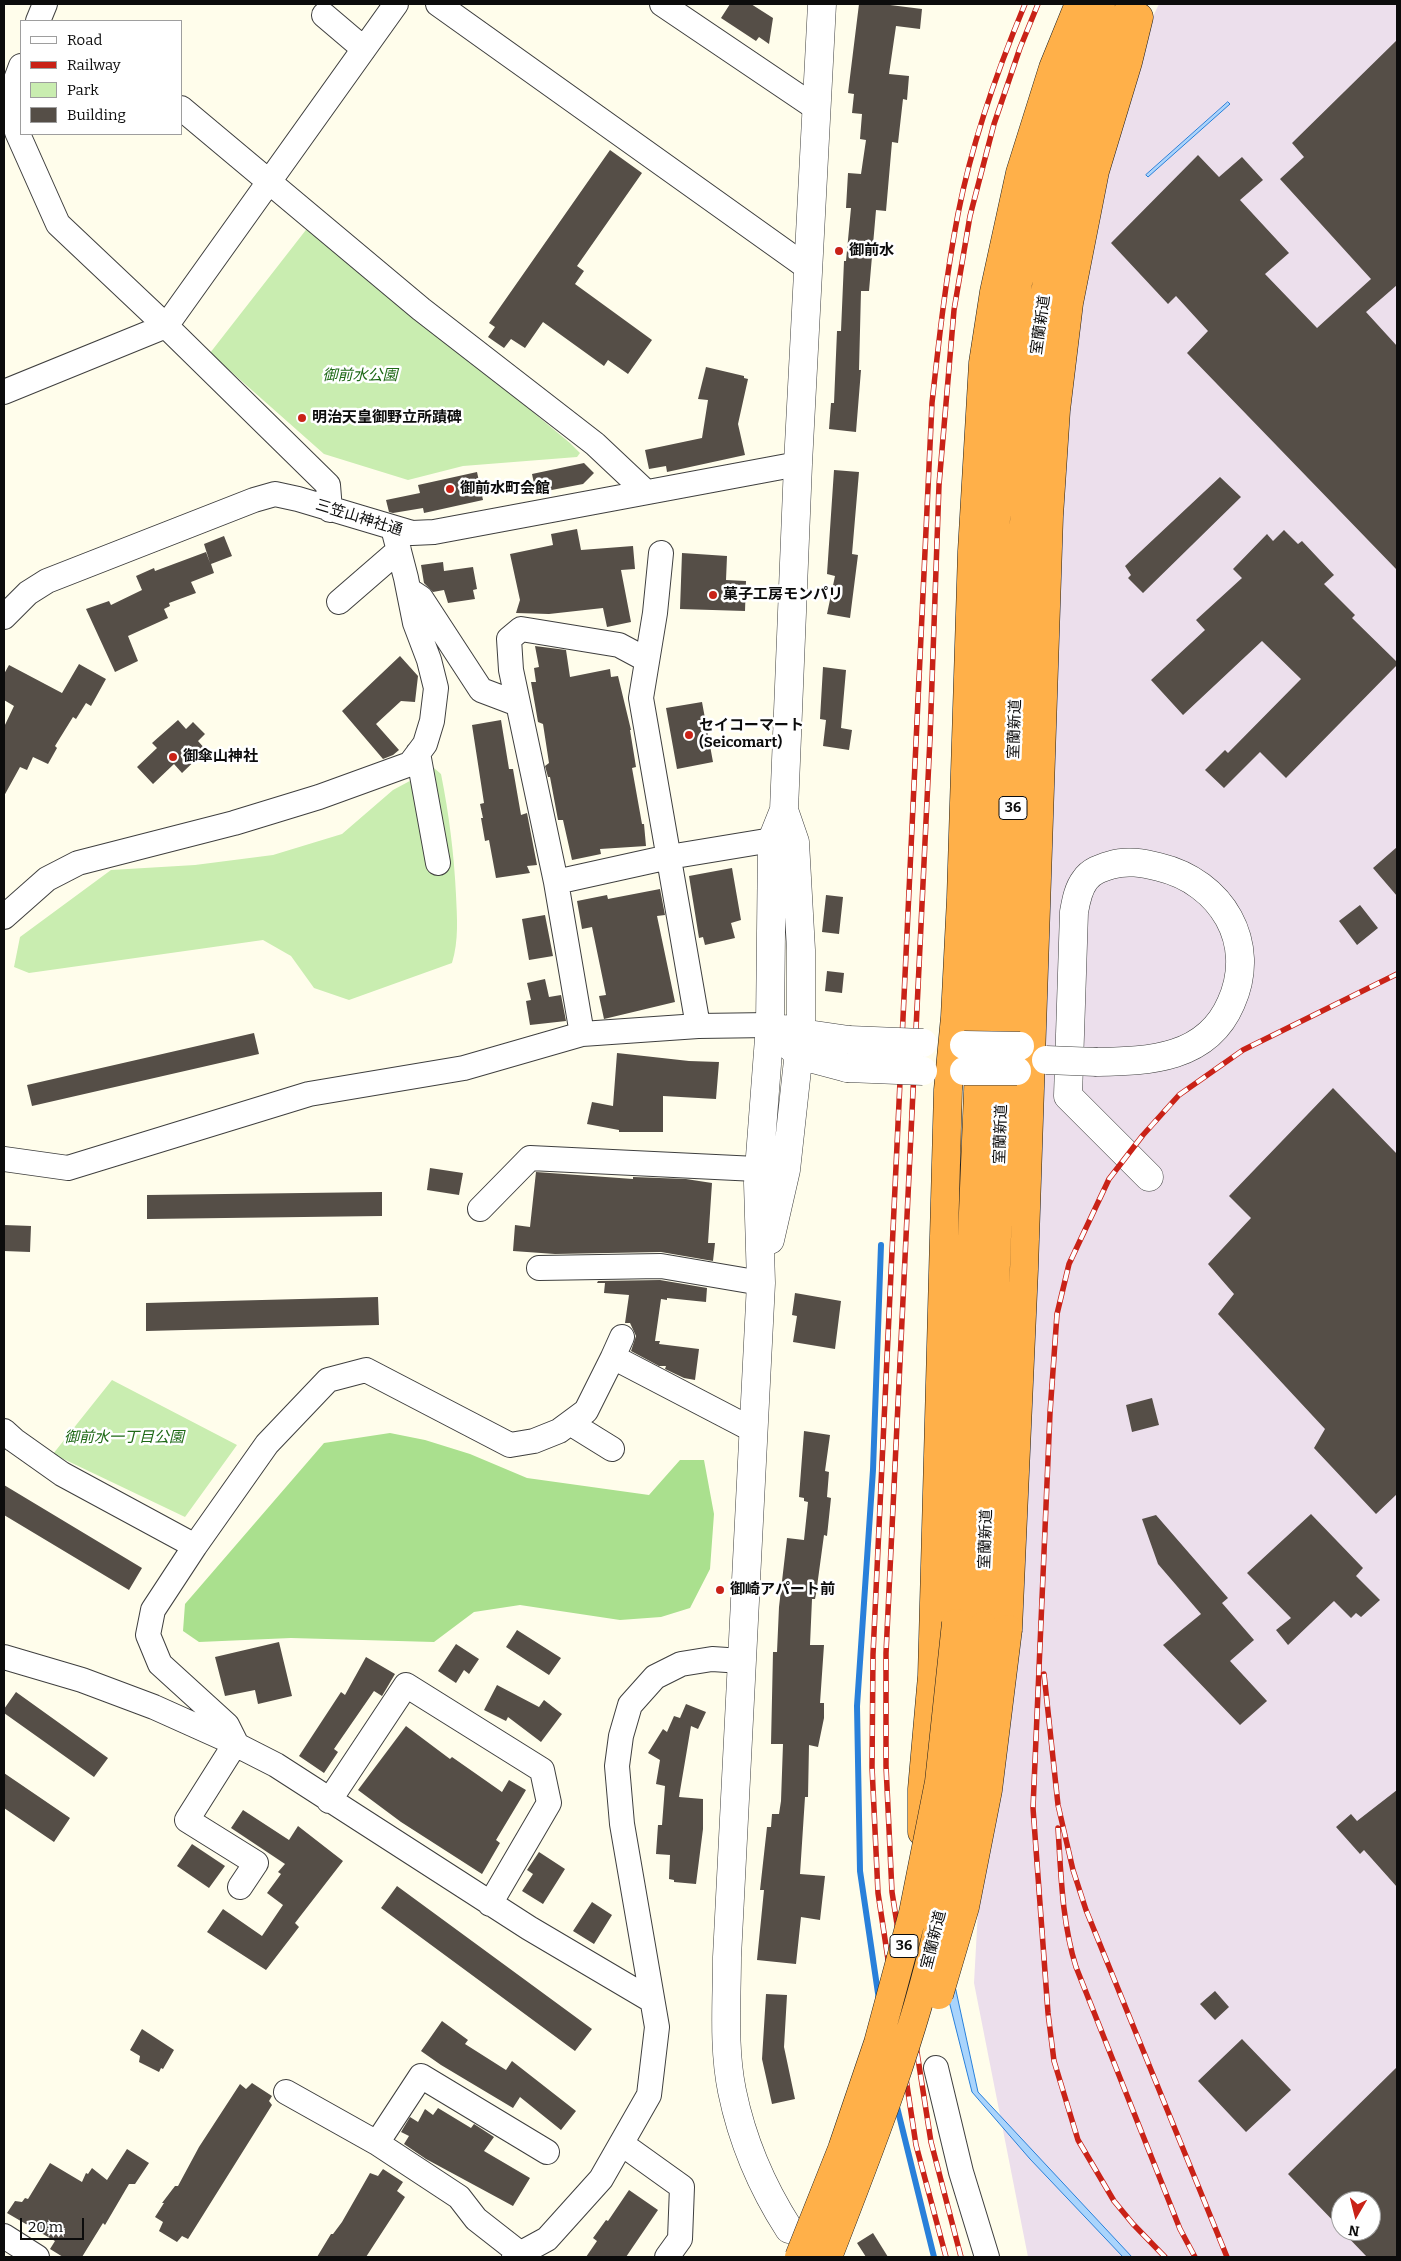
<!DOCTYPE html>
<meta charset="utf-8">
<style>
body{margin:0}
#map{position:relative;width:1401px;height:2261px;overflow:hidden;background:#fffdeb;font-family:Bitter,serif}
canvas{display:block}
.frame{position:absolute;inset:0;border:5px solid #0c0c0c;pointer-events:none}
.legend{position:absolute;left:20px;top:20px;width:162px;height:115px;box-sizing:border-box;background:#fff;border:1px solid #9e9e9e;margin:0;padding:6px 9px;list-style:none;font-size:15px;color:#0c0c0c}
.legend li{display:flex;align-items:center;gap:10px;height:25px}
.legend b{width:25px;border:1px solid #9e9e9e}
.north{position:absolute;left:1331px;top:2191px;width:50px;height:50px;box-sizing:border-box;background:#fff;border:1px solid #9e9e9e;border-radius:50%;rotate:188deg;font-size:14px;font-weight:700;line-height:20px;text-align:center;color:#0c0c0c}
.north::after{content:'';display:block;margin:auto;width:18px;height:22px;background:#c92217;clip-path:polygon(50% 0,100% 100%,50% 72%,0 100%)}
.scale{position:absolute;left:20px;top:2218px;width:64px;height:22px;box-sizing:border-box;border:2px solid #0c0c0c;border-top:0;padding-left:6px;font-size:15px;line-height:18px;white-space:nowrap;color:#0c0c0c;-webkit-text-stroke:4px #fff;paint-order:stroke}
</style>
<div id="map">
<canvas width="1401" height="2261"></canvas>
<div class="frame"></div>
<ul class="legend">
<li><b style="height:6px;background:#fff"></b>Road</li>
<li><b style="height:6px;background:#c92217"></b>Railway</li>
<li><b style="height:14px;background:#c9edb0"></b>Park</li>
<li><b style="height:14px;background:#554e47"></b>Building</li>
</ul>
<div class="north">N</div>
<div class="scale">20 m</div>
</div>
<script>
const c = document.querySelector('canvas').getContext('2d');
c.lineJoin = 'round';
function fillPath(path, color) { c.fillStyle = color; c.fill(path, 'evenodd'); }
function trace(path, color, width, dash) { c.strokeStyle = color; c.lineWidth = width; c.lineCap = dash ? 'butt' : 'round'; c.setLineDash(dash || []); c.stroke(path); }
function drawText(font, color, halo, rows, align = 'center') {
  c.font = font + ' Bitter,"Noto Sans JP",serif'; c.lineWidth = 5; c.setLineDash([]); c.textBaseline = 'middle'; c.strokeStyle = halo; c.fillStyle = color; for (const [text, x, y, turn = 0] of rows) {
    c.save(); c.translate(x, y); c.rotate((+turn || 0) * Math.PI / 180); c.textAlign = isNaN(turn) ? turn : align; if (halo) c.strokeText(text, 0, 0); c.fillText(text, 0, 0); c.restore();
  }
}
const industrial = new Path2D(`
 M1159,4H1397V2257H1028L974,1983L1063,370L1107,110ZM1341,2201H1371V2231H1341Z`);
const green = new Path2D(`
 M309,226L570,443L580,453L577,457L463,466L408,480L324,454L210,353Z
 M434,768L441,774C449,814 454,854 456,895C457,918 459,940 452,963L349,1000L314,988L291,956L263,940L29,973L14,967L20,937L111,870L195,865L273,855L342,834L393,790Z
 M112,1380L237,1445L185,1517L53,1454Z`);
const forest = new Path2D(`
 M390,1433L425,1440L470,1454L527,1478L649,1495L680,1460H704L714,1514L710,1569L690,1608L661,1617L620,1620L520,1605L474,1612L434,1642L291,1638L199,1642L183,1631L185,1604L324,1443Z`);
const water = new Path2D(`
 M1228,102L1230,104L1148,177L1146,175Z
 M955,1986L978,2092L1132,2257H1123L1030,2159L972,2092L949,2001Z`);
const stream = new Path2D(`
 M879,2000L860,1871L857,1706L873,1470L881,1245
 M896,2103L934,2257`);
const building = new Path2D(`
 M730,4H751L773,18L769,44L759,37L756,41L721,18Z
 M859,4H882L922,9L920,29L896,26L889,74L909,76L907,100L903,99L898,143L892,142L886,211L876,210L869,291H861L859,370H861L856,432L829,429L831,403H834L837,331H841L844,261H846L851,208H846L848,173L861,174L866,140L860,139L862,114L852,113L854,94L848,93Z
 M1397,40V285L1366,312L1397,346V570L1187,353L1208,331L1176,296L1168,304L1111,243L1198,155L1219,177L1242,157L1263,180L1240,200L1289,253L1265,274L1317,328L1371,279L1280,179L1304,157L1292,143Z
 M610,150L642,173L577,266L584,271L575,284L652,340L628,374L608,360L604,366L543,322L525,348L511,339L504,348L488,337L495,327L489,323Z
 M706,367L744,376V378L748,379L738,424L745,455L667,472L666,466L649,469L645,450L702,438L708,400L698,399Z
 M584,463L594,473L583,484L536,493L532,474Z
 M834,470L859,472L852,554L858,555L850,618L827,614L835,576L827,574Z
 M477,472L483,500L424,513L423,508L393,513L389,512L386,500L420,493L418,485Z
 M1220,477L1241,497L1143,593L1128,578L1131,575L1125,566Z
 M577,529L581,550L633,546L635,569L621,570L631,622L607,627L603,608L549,614L516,613L520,600L510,554L553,545L551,534Z
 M1284,530L1298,544L1302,541L1334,575L1324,584L1355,615L1352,618L1397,662V665L1286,778L1260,752L1224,788L1205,770L1225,750L1228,753L1301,679L1262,641L1183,715L1151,680L1205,630L1196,620L1242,578L1233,569L1267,534L1273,541Z
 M224,536L232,556L211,564L214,573L191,582L196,593L169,603L170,606L164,609L168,618L128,636L138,661L115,672L86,609L109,601L111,605L142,590L136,576L154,568L155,571L206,552L210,563L204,544Z
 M682,553L727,556L726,580L746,581L745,611L680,609Z
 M443,562L444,571L473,567L477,589L473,590L475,599L448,603L444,590L433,592L424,583L421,565Z
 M535,646L566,650L570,677L610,669L611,677L618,676L631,730H630L636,767L632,768L642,824H644L646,846L600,849L601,854L572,860L563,820H558L550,777H548L545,766L549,763L543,724L538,722L531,682H536L534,668L539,667Z
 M400,656L418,676L415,702L401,701L376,724L399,750L393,755L383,759L342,711Z
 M79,664L106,679L91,706L86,703L76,719L73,717L55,746L57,748L48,764L33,757L27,770L20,767L4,796V727L14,706L4,700V674L9,665L62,693Z
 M823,667L846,670L841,728L852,730L849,750L823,746L826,720L820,719Z
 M702,702L713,762L677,769L666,708Z
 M178,720L186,729L193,722L205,734L198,741L206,750L182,773L174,764L153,784L137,767L157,748L152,743Z
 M501,720L509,769H513L521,815L527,813L537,865L527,866L530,873L496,878L489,840L485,841L481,818H483L480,804L484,803L472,725Z
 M1397,847V896L1373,868Z
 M732,868L741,920L731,923L735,938L705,945L703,937L699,938L689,876Z
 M660,889L665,915L657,916L675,1002L604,1019L599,996L606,995L592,927L582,929L577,901L607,895L608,899Z
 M826,895L843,897L839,934L822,932Z
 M1360,905L1378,928L1357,945L1339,921Z
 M545,915L553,956L529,960L522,919Z
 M827,971L844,973L842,993L825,991Z
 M545,979L549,997L561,995L566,1021L530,1025L526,1001L531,1000L527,983Z
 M254,1033L259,1054L32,1106L27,1085Z
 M617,1053L689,1061L719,1062L716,1099L663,1096V1132H619V1130L587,1124L592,1102L613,1106Z
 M1333,1088L1397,1154V1494L1376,1514L1314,1448L1325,1429L1218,1314L1234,1294L1208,1264L1251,1218L1229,1196Z
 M430,1168L463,1173L459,1195L427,1190Z
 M536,1172L633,1179V1177L686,1179L712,1183L708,1243H715L713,1261L661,1252L555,1254L513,1251L515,1225L530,1227Z
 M382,1192V1216L147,1219V1195Z
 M4,1225L31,1226L30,1252L4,1251Z
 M660,1280L707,1288L706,1302L667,1298V1300L661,1299L655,1341H660L659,1344L699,1349L695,1380L684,1378L665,1369L666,1366H659L631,1351L636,1336L630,1323H625L629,1295L604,1293L605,1283H597L598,1281Z
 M795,1293L841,1301L835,1349L793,1342L797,1316L792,1315Z
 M378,1297L379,1325L146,1331V1303Z
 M1152,1398L1159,1425L1132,1432L1126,1405Z
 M804,1431L830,1435L825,1471L829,1472L827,1497L831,1498L827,1536L824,1535L816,1594L815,1599H812L810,1645H824L820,1703H824V1718L818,1747L809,1745L808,1797H805L800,1874L825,1876L820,1920L801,1917L796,1964L757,1960L764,1890H760L767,1827H771L772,1814H779L781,1801L783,1744H771L773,1652H777L779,1607L787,1538L804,1540L808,1502L804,1501V1498L799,1497Z
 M4,1485L142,1568L129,1590L4,1515Z
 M1311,1514L1363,1568L1356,1576L1380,1600L1361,1617L1356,1613L1351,1618L1334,1601L1288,1645L1276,1630L1291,1618L1247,1573Z
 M1156,1515L1228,1598L1222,1603L1254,1640L1230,1661L1267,1701L1240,1725L1163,1645L1201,1614L1158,1564L1142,1519Z
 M517,1630L561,1658L549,1675L506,1647Z
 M279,1642L292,1696L258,1704L255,1690L225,1696L215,1657Z
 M456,1644L479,1659L469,1674L464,1670L456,1683L438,1671Z
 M366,1657L395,1674L382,1696L374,1691L334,1749L338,1752L324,1773L299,1756L341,1692L345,1695Z
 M497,1685L539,1707L544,1700L562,1714L541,1742L508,1717L506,1721L484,1710Z
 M16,1692L108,1758L94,1777L4,1713V1709Z
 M686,1704L706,1712L698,1729L691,1726L679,1797L703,1799V1829L696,1884L674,1882V1880L669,1879L670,1855L656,1854L658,1825H662L665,1786L656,1784L660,1760L648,1753L663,1729L667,1732L674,1716L680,1718Z
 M406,1726L450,1759L452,1757L502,1792L509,1780L526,1790L496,1840L500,1843L482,1874L401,1822L358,1790Z
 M4,1773L70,1818L54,1842L4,1808Z
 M1397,1790V1887L1364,1850L1360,1854L1336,1827L1351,1814L1357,1821Z
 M243,1810L289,1840L298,1826L343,1861L295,1923L299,1927L266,1970L207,1932L223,1909L262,1936L283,1905L267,1893L281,1874L278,1872L285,1864L231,1828Z
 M192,1844L225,1866L209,1888L177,1866Z
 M539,1852L565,1869L543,1904L522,1891L533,1874L527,1870Z
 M397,1886L592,2029L575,2051L381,1908Z
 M592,1902L612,1915L594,1944L573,1931Z
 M1215,1991L1229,2007L1215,2020L1200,2004Z
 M766,1994L787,1995L784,2047L795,2099L772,2104L762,2059Z
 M442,2021L468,2040L465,2044L506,2070L512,2061L576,2111L561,2130L520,2097L513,2108L441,2065L421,2051Z
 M142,2029L174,2050L163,2069L161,2068L159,2072L139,2062L140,2056L130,2050Z
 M1242,2039L1291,2090L1246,2132L1198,2081Z
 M1397,2067V2257H1367L1342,2231H1371V2201H1341V2229L1288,2174Z
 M252,2083L272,2096L269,2101L272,2105L188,2239L182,2236L177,2242L159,2231L163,2222L155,2217L164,2203H162L175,2186H178L199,2147L240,2084L246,2089Z
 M438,2108L471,2128L474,2124L494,2137L484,2151L530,2178L513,2206L426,2159L404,2144L409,2136L401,2132L410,2117L418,2122L425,2109L433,2115Z
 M127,2149L149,2163L135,2184H129L105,2225L103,2223L82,2257H63L50,2249L55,2241L7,2213L15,2201L22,2202L25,2198L28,2199L50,2163L82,2182L86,2173L88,2174L92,2168L107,2180Z
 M383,2169L403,2182L397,2191L405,2197L366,2257H317L331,2234H333L342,2222L370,2173L378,2176Z
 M629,2190L658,2210L626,2257H586L597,2241L593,2238L606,2220L608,2221Z
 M873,2233L888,2257H866L857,2243Z`);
const minor = new Path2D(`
 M438,4L808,268
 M662,4L816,108
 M324,15L364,49
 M38,21L45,4
 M21,66L8,101L17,132L58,224L166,326L328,485L330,510
 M181,108L421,309L595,444L646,492
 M4,392L166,326L396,4
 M661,553L655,613L641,698L698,1026
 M409,590L421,598L481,690L518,704
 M339,602L399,550
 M4,617L28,593L47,581L254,500L275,494L298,499L412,533L434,532L798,464
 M418,753L438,863
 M556,882L669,857L772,840
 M4,917L47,879L78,863L234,823L319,797L410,764L425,744L432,721L436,688L429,660L415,623L406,578L393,528
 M582,1034L556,882L511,670L509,639L521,629L619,645L647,660
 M4,1159L68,1168L309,1094L464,1068L582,1034L698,1026L770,1025
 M480,1209L530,1158L777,1170
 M539,1268L661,1266L761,1283
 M613,1357L622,1337
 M570,1423L612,1449
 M4,1431L14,1440L62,1474L195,1546
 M4,1657L82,1680L154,1707L223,1738L276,1765L529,1928L651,2000
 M235,1744L187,1820L256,1863L240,1887
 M237,1745L227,1725L160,1664L148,1635L153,1610L195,1546L267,1444L328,1380L366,1370L510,1445L534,1441L559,1431L586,1411L613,1357L753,1430
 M329,1801L406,1685L542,1770L549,1803L490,1904
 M936,2068L961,2172L987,2257
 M286,2092L377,2143
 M622,2144L682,2187L680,2239L667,2257
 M4,2236L37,2257
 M514,2257L547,2239L601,2179L649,2095L657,2027L622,1824L617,1766L621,1736L630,1705L655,1677L681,1664L712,1659L742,1661
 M521,2257L522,2255L476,2219L459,2197L377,2143L421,2076L547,2152`);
const tertiary = new Path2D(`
 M784,1029L801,1033L849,1040
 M787,1042L798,1055L847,1068
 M1097,1062C1150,1061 1207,1059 1231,1003C1258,943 1222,882 1159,867C1143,863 1127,860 1111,865C1101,868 1091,871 1085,880C1078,889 1076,901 1074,912L1068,1096L1149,1177
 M770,1240L786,1170L801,1033V950L795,842L784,810
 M789,2229C762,2187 742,2140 732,2091C723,2047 727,2001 727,1957L761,1283L758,1183L770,1025L772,840L784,810L798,464L822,4`);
const motorway = new Path2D(`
 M956,1623L978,1092L996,519L1003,428L1018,283L1039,189L1066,95L1101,4
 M983,1626L1019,625C1023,537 1027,449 1036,361C1048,238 1082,116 1131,4
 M1008,1629L1024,1269L1049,516L1056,410L1069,303L1095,171L1128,62L1139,17
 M922,1832V1789L932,1676L948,1090L955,1017L961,898L972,551L983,363L994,292L1020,173L1053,68L1079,4`);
const rail = new Path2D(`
 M1044,1674L1058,1805L1073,1870L1086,1910L1227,2257
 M1058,1828C1061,1875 1062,1922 1076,1967L1180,2229L1195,2257
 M946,2257L916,2145L878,1893L872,1767L873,1654L932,403C939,339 946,276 958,214C972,142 997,71 1025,4
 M961,2257L931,2142L892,1892L886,1766V1653L930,738L939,485L954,310L970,216L994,124L1020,48L1038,4
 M1165,2257L1133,2224L1114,2201L1078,2140L1054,2061L1048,2013L1033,1808L1050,1413L1057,1314L1069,1264L1109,1179L1143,1135L1179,1095L1243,1050L1397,974`);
const tertiaryBridge = new Path2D(`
 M849,1040L923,1043
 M964,1045L1020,1046
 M1046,1060L1097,1062
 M847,1068L923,1071
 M964,1071H1017`);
const motorwayBridge = new Path2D(`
 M939,1995L965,1907L988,1790L1008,1629
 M799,2257L842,2149L878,2043L913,1913L939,1782L956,1623
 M828,2257C869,2151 912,2043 937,1932C959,1831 973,1729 983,1626`);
const markers = [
 [839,251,5,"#c92217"],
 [302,418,5,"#c92217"],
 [450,489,5,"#c92217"],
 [713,595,5,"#c92217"],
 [689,735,5,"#c92217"],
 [173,757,5,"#c92217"],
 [720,1590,5,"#c92217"]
];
const shields = [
 [1013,808,28],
 [904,1946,28]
];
const shieldNames = [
 ["36",1013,808],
 ["36",904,1946]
];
const poiNames = [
 ["御前水",849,251],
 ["明治天皇御野立所蹟碑",312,418],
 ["御前水町会館",460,489],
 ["菓子工房モンパリ",723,595],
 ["セイコーマート",699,726],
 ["(Seicomart)",699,743],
 ["御傘山神社",183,757],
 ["御崎アパート前",730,1590]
];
const streetNames = [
 ["室蘭新道",1041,325,-82],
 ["三笠山神社通",359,518,17],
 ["室蘭新道",1015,729,-88],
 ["室蘭新道",1001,1134,-88],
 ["室蘭新道",986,1539,-88],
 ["室蘭新道",934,1940,-76]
];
const parkNames = [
 ["御前水公園",360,376],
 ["御前水一丁目公園",124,1438]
];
fillPath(industrial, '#ecdfec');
fillPath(green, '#c9edb0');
fillPath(forest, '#aae08e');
fillPath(water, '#a9d4fc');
trace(water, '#2980da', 1);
trace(stream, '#2980da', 6);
fillPath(building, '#554e47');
trace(minor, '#3f3f3f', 26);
trace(tertiary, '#3f3f3f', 29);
trace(motorway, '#1d1d1d', 29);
trace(minor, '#fff', 24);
trace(tertiary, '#fff', 28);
trace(motorway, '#ffb049', 28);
trace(rail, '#c92217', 5.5);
trace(rail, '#fff', 4, [11]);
trace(tertiaryBridge, '#3f3f3f', 29, []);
trace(motorwayBridge, '#1d1d1d', 29, []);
trace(tertiaryBridge, '#fff', 28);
trace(motorwayBridge, '#ffb049', 28);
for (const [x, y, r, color] of markers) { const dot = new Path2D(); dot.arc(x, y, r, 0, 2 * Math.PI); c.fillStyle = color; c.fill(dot); trace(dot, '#fff', 2); }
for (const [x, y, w] of shields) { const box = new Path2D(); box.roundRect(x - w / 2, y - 11.5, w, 23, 4); c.fillStyle = '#fff'; c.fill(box); trace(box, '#0c0c0c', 1); }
drawText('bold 14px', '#0c0c0c', null, shieldNames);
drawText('bold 15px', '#0c0c0c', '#fff', poiNames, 'left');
drawText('15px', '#0c0c0c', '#fff', streetNames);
drawText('italic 15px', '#1e6916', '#fff', parkNames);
</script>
